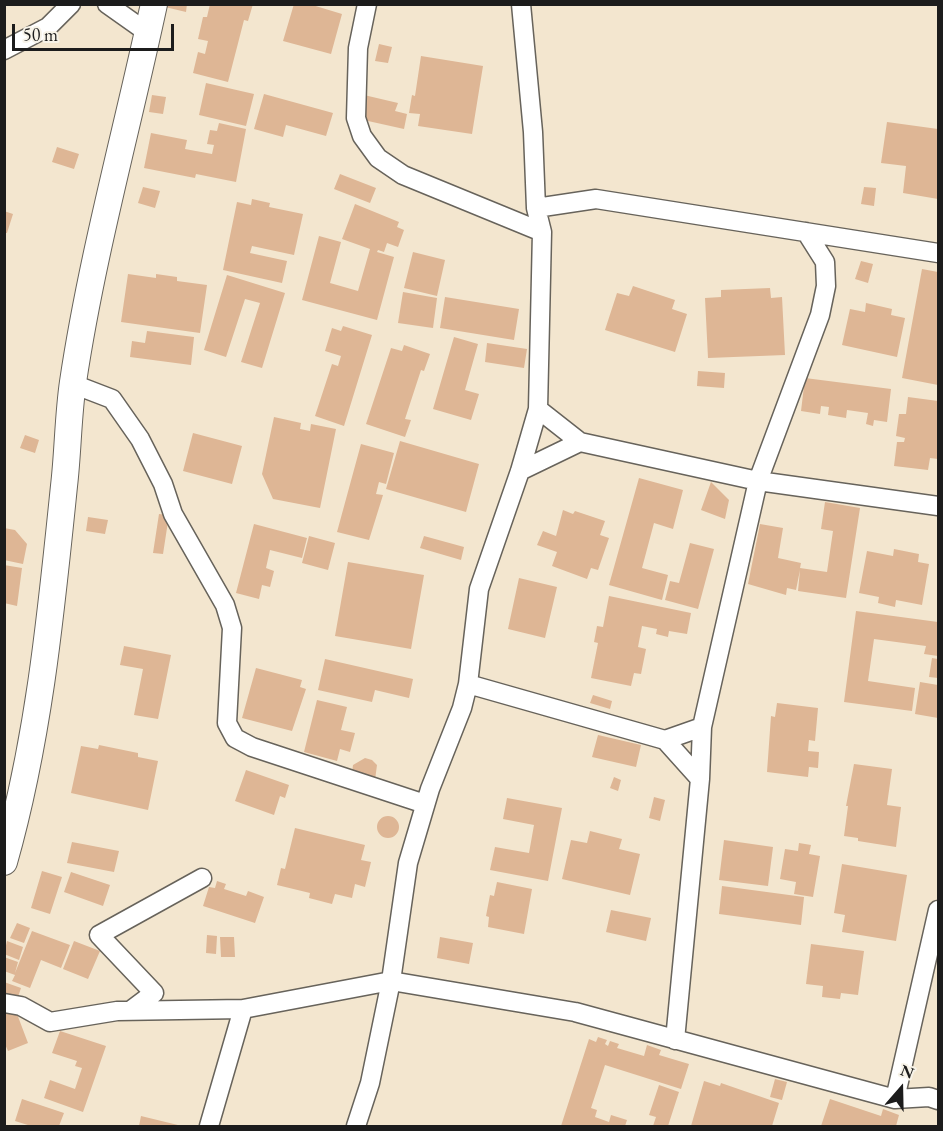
<!DOCTYPE html>
<style>
body{margin:0}
#map{position:relative;width:943px;height:1131px;overflow:hidden;background:#f3e6cf;font-family:"EB Garamond",serif}
canvas{display:block}
.frame{position:absolute;inset:0;border:6px solid #1c1c1c;pointer-events:none}
.north{position:absolute;left:871px;top:1059px;width:60px;height:60px;-webkit-text-stroke:4px #f7f3e8;paint-order:stroke;rotate:20deg;font-size:16px;font-weight:700;line-height:24px;text-align:center;color:#1c1c1c}
.north::after{content:'';display:block;margin:auto;width:21px;height:27px;background:#1c1c1c;clip-path:polygon(50% 0,100% 100%,50% 72%,0 100%)}
.scale{position:absolute;left:12px;top:24px;width:162px;height:27px;box-sizing:border-box;border:3px solid #1c1c1c;border-top:0;padding-left:8px;font-size:18px;line-height:21px;white-space:nowrap;color:#1c1c1c;-webkit-text-stroke:4px #f7f3e8;paint-order:stroke}
</style>
<div id="map">
<canvas width="943" height="1131"></canvas>
<div class="frame"></div>
<div class="north">N</div>
<div class="scale">50 m</div>
</div>
<script>
const c = document.querySelector('canvas').getContext('2d');
c.lineJoin = 'round';
function fillPath(path, color) { c.fillStyle = color; c.fill(path, 'evenodd'); }
function trace(path, color, width, dash) { c.strokeStyle = color; c.lineWidth = width; c.lineCap = dash ? 'butt' : 'round'; c.setLineDash(dash || []); c.stroke(path); }
const building = new Path2D(`
 M166,4H187L186,12L165,7Z
 M210,4H253L248,21L244,20L228,82L193,73L198,52L205,54L208,41L198,39L203,17H207Z
 M294,4H309L342,14L331,54L283,41Z
 M379,44L392,47L388,63L375,61Z
 M421,56L483,66L472,134L418,126L420,114L409,113L412,95L415,96Z
 M206,83L254,94L246,126L199,115Z
 M264,94L333,113L326,136L286,125L283,137L254,129Z
 M152,95L166,97L163,114L149,112Z
 M364,95L398,103L395,111L407,114L404,129L359,119Z
 M887,122L938,129V199L903,193L906,166L881,163Z
 M219,123L246,129L236,182L196,174L195,178L144,168L151,133L187,140L185,149L212,154L214,145L207,144L210,130L217,131Z
 M57,147L79,154L74,169L52,162Z
 M340,174L376,188L370,203L334,189Z
 M143,187L160,191L155,208L138,203Z
 M864,187L876,188L874,206L861,204Z
 M252,199L270,203L269,207L303,214L294,255L252,246L250,253L287,261L282,283L223,270L237,202L251,205Z
 M355,204L399,222L397,227L404,230L398,247L387,243L384,252L378,250L377,252L394,257L377,320L302,300L319,236L341,242L330,283L358,291L370,249L342,239Z
 M4,211L13,214L7,233H4Z
 M413,252L445,260L437,296L404,288Z
 M861,261L873,264L868,283L855,279Z
 M922,269L938,272V385L902,378Z
 M128,274L156,278V274L177,277V281L207,285L200,333L121,322Z
 M227,275L285,293L262,368L241,362L260,303L245,299L226,357L204,350Z
 M633,286L675,300L672,309L687,314L675,352L605,330L617,293L629,296Z
 M770,288L771,298L782,297L785,355L708,358L705,298L721,297V290Z
 M403,292L437,298L433,328L398,323Z
 M445,297L519,309L514,340L440,328Z
 M866,303L892,309L891,315L905,318L897,357L842,345L850,309L865,312Z
 M343,326L372,335L344,426L315,416L332,364L338,366L341,356L325,351L332,328L341,331Z
 M147,331L194,337L191,365L130,357L132,341L145,343Z
 M454,337L478,344L465,390L479,394L471,420L433,409Z
 M487,343L527,349L524,368L485,362Z
 M404,345L430,354L424,371L421,370L405,419L411,420L405,437L366,424L391,348L402,351Z
 M698,371L725,373L724,388L697,386Z
 M805,378L891,389L887,422L874,420L873,426L866,424L868,413L847,410L846,418L828,415L829,407L821,406L820,414L801,411Z
 M908,397L938,401V459L930,458L928,470L894,466L897,442H904L905,438L896,436L899,414H906Z
 M274,417L301,423L300,429L310,431L311,424L336,429L320,508L273,499L262,474Z
 M193,433L242,446L232,484L183,471Z
 M25,435L39,440L35,453L20,448Z
 M400,441L479,464L466,512L386,489Z
 M361,444L394,453L386,484L379,482L376,494L383,495L369,540L337,532Z
 M639,478L683,490L673,529L654,523L642,568L668,575L662,600L609,585Z
 M711,482L729,500L725,519L701,510Z
 M825,502L860,508L846,598L798,591L800,570L796,590L787,588L786,595L748,584L760,524L783,528L778,558L801,563L800,568L827,572L833,531L821,529Z
 M563,510L573,514L575,511L605,521L600,535L609,538L598,570L591,568L587,579L552,566L557,552L537,545L543,531L556,536Z
 M159,514L169,515L163,554L153,553Z
 M88,517L108,520L105,534L86,531Z
 M254,524L307,538L302,558L270,550L266,568L274,571L270,587L262,585L259,599L236,593Z
 M4,528L15,530L27,544L23,564L4,560Z
 M309,536L335,543L328,570L302,563Z
 M424,536L464,547L461,560L420,548Z
 M690,543L714,549L698,609L665,600L670,581L679,583Z
 M894,549L919,554L918,562L929,564L922,605L896,600L895,607L878,603L879,597L859,593L867,551L893,556Z
 M348,562L424,575L411,649L335,636Z
 M4,565L22,568L17,606L4,603Z
 M519,578L557,587L545,638L508,629Z
 M609,596L691,613L687,634L669,631L668,637L656,634L657,629L642,626L638,647L646,649L641,674L634,673L631,686L591,678L598,643L594,642L597,626L603,627Z
 M856,611L938,622V656L924,654L926,646L874,639L868,681L915,688L912,711L844,702Z
 M124,646L171,655L158,719L134,715L143,669L120,665Z
 M932,658L938,659V678L929,677Z
 M325,659L413,679L409,698L375,690L372,702L318,690Z
 M256,668L302,680L300,687L306,689L292,731L242,718Z
 M920,682L938,685V718L915,714Z
 M593,695L612,701L610,709L590,703Z
 M317,700L347,707L341,730L355,733L350,752L340,749L337,761L304,752Z
 M777,703L818,708L815,741L809,740L808,751L819,752L818,768L809,767L808,777L767,772L771,716L775,717Z
 M598,735L641,745L636,767L592,757Z
 M99,745L138,753V757L158,761L148,810L71,793L81,746L98,749Z
 M365,758L372,760L377,765L375,780L352,773L353,765Z
 M854,764L892,769L887,805L901,807L896,847L858,841V838L844,836L848,806H846Z
 M246,770L289,785L285,798L280,796L274,815L235,801Z
 M614,777L621,780L618,791L610,788Z
 M654,797L665,800L660,821L649,818Z
 M507,798L562,808L548,881L490,870L495,847L529,853L534,825L503,819Z
 M377 827a11 11 0 1 1 22 0a11 11 0 1 1-22 0Z
 M295,828L365,845L361,860L371,862L365,887L355,884L352,898L335,894L332,904L309,898L310,893L277,885L281,868L285,869Z
 M590,831L622,839L619,849L640,854L630,895L562,879L571,840L587,843Z
 M724,840L773,847L768,886L719,880Z
 M72,842L119,851L114,872L67,863Z
 M799,843L811,845L809,854L820,856L813,897L794,894L796,882L780,879L785,849L798,851Z
 M842,864L907,875L896,941L842,932L845,915L834,913Z
 M42,871L62,877L50,914L31,908Z
 M71,872L110,885L103,906L64,892Z
 M217,881L226,884L224,889L246,896L248,891L264,897L255,923L203,906L209,887L215,888Z
 M497,882L532,889L524,934L488,927L489,917L486,916L490,895L494,896Z
 M722,886L804,897L801,925L719,914Z
 M611,910L651,918L646,941L606,932Z
 M17,923L30,928L24,943L10,938Z
 M32,931L70,945L61,968L41,960L30,988L12,981L15,975L4,971V957L18,962L15,973Z
 M207,935L217,936L216,954L206,953Z
 M220,937H234L235,957H221Z
 M440,937L473,943L469,964L437,958Z
 M7,941L23,947L19,960L4,954Z
 M74,941L100,951L88,979L63,969Z
 M811,944L864,951L858,995L841,993L840,999L822,997L823,986L806,984Z
 M4,982L21,988L16,1003L4,999Z
 M14,1006L28,1043L8,1051L4,1042V1010Z
 M60,1031L106,1046L83,1112L44,1098L50,1080L75,1089L82,1068L75,1066L77,1061L52,1053Z
 M598,1037L607,1040L605,1044L608,1046L610,1041L619,1044L617,1048L644,1056L647,1045L661,1050L659,1055L689,1064L681,1089L605,1065L591,1108L597,1110L595,1117L609,1122L611,1115L627,1120L625,1126H561L589,1039L596,1042Z
 M775,1079L787,1082L782,1100L770,1097Z
 M704,1081L720,1086L721,1083L779,1103L772,1126H691Z
 M659,1085L679,1092L668,1126H653L656,1117L649,1115Z
 M22,1099L64,1113L59,1126H31L15,1121Z
 M830,1099L881,1116L883,1109L899,1115L896,1126H821Z
 M141,1116L182,1126H139Z`);
const street = new Path2D(`
 M107,4L148,33
 M367,4L358,48L356,118L362,136L378,158L403,175L542,232
 M4,50L48,27L71,4
 M536,208L596,199L938,253
 M73,384L112,399L140,439L163,484L173,514L225,605L232,628L227,723L235,738L252,747L425,804
 M538,409L580,442
 M520,471L580,442L758,481L820,315L826,286L825,262L806,232
 M468,684L665,740L700,779
 M665,740L702,727
 M4,1003L21,1006L50,1022L117,1011L243,1009
 M130,1011L154,993L99,935L202,878
 M675,1040L700,779L702,727L758,481L938,506
 M895,1099L938,910
 M209,1126L243,1009L391,981L575,1012L895,1099L929,1097L938,1100
 M356,1126L370,1083L391,981L408,863L430,789L462,708L468,684L479,589L520,471L538,409L542,232L536,208L533,132L521,4`);
const secondary = new Path2D(`
 M4,862C39,739 51,613 64,486C68,452 68,416 73,382C92,255 127,130 154,4`);
fillPath(building, '#deb695');
trace(street, '#67635b', 21);
trace(secondary, '#67635b', 28);
trace(street, '#fff', 18);
trace(secondary, '#fff', 26);
</script>
